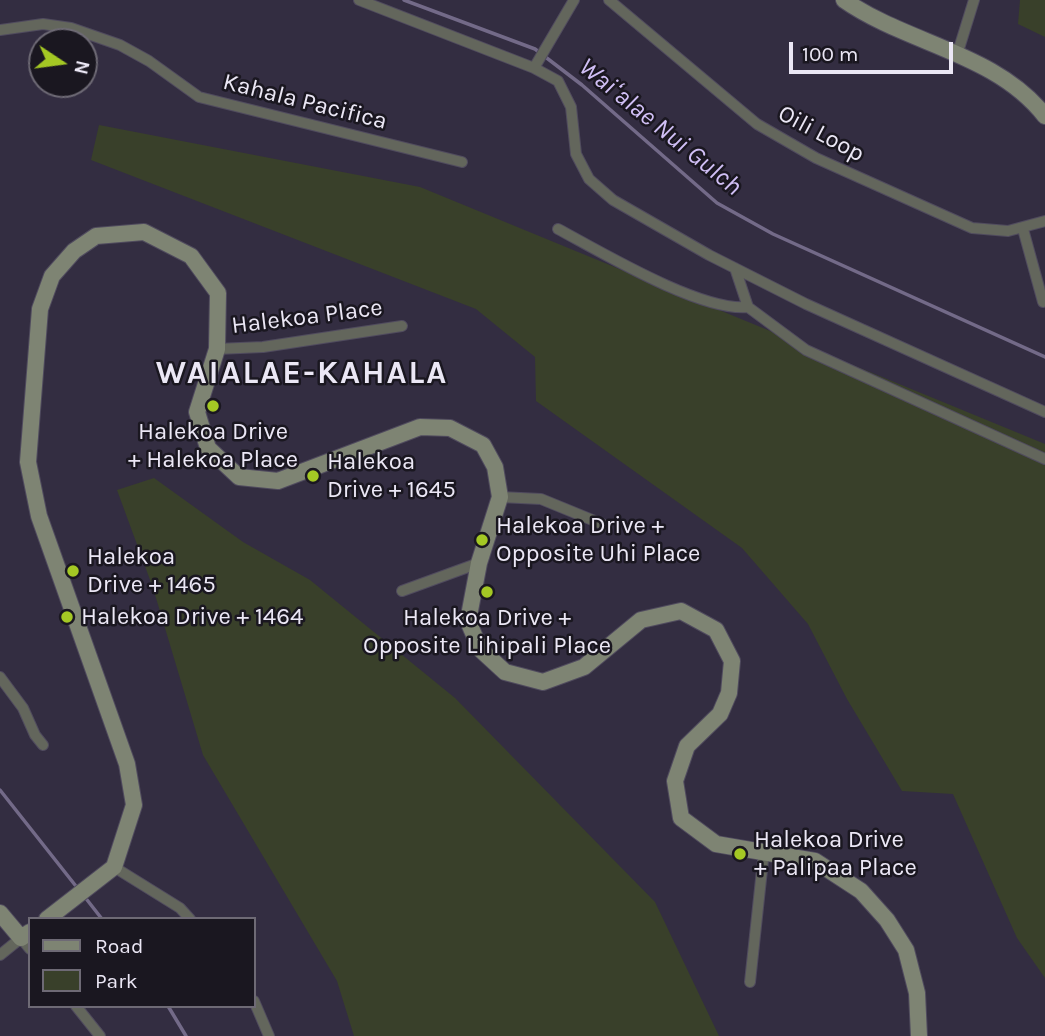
<!DOCTYPE html>
<meta charset="utf-8">
<style>
body{margin:0}
#map{position:relative;width:1045px;height:1036px;overflow:hidden;background:#332d41;font-family:Karla,sans-serif}
canvas{display:block}
.legend{position:absolute;left:28px;top:917px;width:228px;height:91px;box-sizing:border-box;background:#1a1720;border:2px solid #6e6a75;margin:0;padding:9px 12px;list-style:none;font-size:21px;color:#ebe7f5}
.legend li{display:flex;align-items:center;gap:14px;height:35px}
.legend b{width:35px;border:2px solid #6e6a75}
.north{position:absolute;left:28px;top:28px;width:70px;height:70px;box-sizing:border-box;background:#1a1720;border:2px solid #6e6a75;border-radius:50%;rotate:103deg;font-size:19px;font-weight:700;line-height:28px;text-align:center;color:#ebe7f5}
.north::after{content:'';display:block;margin:auto;width:24px;height:32px;background:#a4c824;clip-path:polygon(50% 0,100% 100%,50% 72%,0 100%)}
.scale{position:absolute;left:789px;top:42px;width:164px;height:32px;box-sizing:border-box;border:4px solid #ebe7f5;border-top:0;padding-left:9px;font-size:21px;line-height:24px;white-space:nowrap;color:#ebe7f5;-webkit-text-stroke:5px #1a1720;paint-order:stroke}
</style>
<div id="map">
<canvas width="1045" height="1036"></canvas>
<ul class="legend">
<li><b style="height:9px;background:#7e8473"></b>Road</li>
<li><b style="height:19px;background:#39402a"></b>Park</li>
</ul>
<div class="north">N</div>
<div class="scale">100 m</div>
</div>
<script>
const c = document.querySelector('canvas').getContext('2d');
c.lineJoin = 'round';
function fillPath(path, color) { c.fillStyle = color; c.fill(path, 'evenodd'); }
function trace(path, color, width, dash) { c.strokeStyle = color; c.lineWidth = width; c.lineCap = dash ? 'butt' : 'round'; c.setLineDash(dash || []); c.stroke(path); }
function drawText(font, color, halo, rows, align = 'center') {
  c.font = font + ' Karla,sans-serif'; c.lineWidth = 5; c.setLineDash([]); c.textBaseline = 'middle'; c.strokeStyle = halo; c.fillStyle = color; for (const [text, x, y, turn = 0] of rows) {
    c.save(); c.translate(x, y); c.rotate((+turn || 0) * Math.PI / 180); c.textAlign = isNaN(turn) ? turn : align; if (halo) c.strokeText(text, 0, 0); c.fillText(text, 0, 0); c.restore();
  }
}
const green = new Path2D(`
 M1020,0H1045V37L1018,24Z
 M99,125L420,187L1045,444V978L1017,938L953,794L902,791L847,699L808,624L742,548L536,401L535,357L476,309L91,160Z
 M154,478L243,542L310,580L455,698L655,902L719,1036H354L337,981L203,755L153,588L117,490Z`);
const stream = new Path2D(`
 M404,0L535,49L582,85L717,203L773,234L1045,357
 M0,790L79,890
 M84,896L102,919
 M168,1006L186,1036`);
const street = new Path2D(`
 M359,0L534,68L574,0
 M609,0L757,124L816,158L972,228L1008,231L1045,221
 M0,30L43,24L71,28L120,45L149,61L199,97L462,162
 M957,55L974,0
 M534,68L558,81L571,107L576,154L589,179L613,200L709,255L806,304L1045,412
 M558,229C601,252 701,312 748,307L806,350L1045,459
 M1023,229L1043,302
 M735,268L748,307
 M217,349L263,347L402,326
 M500,497L541,499L607,526
 M402,591L479,563
 M0,677L23,708L35,735L43,745
 M114,867L180,908L190,919
 M0,955L21,938L30,949
 M750,982L764,851
 M254,1001L269,1036
 M76,1006L100,1036`);
const secondary = new Path2D(`
 M844,0C907,44 996,53 1045,116
 M0,913L21,938L30,932
 M47,919L114,867L134,805L127,764L39,516L28,462L40,309L52,276L74,251L96,236L144,232L191,256L218,293L217,349L197,412L208,448L239,477L278,481L420,427L450,428L483,445L495,467L500,497L479,563L468,621L480,649L505,672L543,682L584,667L641,620L681,611L716,630L732,661L729,693L720,714L687,746L675,781L681,818L716,844L815,861L861,891L887,920L906,950L917,993L919,1036`);
const markers = [
 [213,406,7,"#a4c824"],
 [313,476,7,"#a4c824"],
 [482,540,7,"#a4c824"],
 [73,571,7,"#a4c824"],
 [487,592,7,"#a4c824"],
 [67,617,7,"#a4c824"],
 [740,854,7,"#a4c824"]
];
const streetNames = [
 ["Kahala Pacifica",305,102,14],
 ["Oili Loop",821,134,28],
 ["Halekoa Place",307,317,-7]
];
const poiNames = [
 ["Halekoa Drive",213,432,"center"],
 ["+ Halekoa Place",213,460,"center"],
 ["Halekoa",327,462],
 ["Drive + 1645",327,490],
 ["Halekoa Drive +",496,526],
 ["Opposite Uhi Place",496,554],
 ["Halekoa",87,557],
 ["Drive + 1465",87,585],
 ["Halekoa Drive + 1464",81,617],
 ["Halekoa Drive +",487,618,"center"],
 ["Opposite Lihipali Place",487,646,"center"],
 ["Halekoa Drive",754,840],
 ["+ Palipaa Place",754,868]
];
const waterNames = [
 ["Waiʻalae Nui Gulch",660,127,39]
];
const districtNames = [
 ["WAIALAE-KAHALA",302,374]
];
fillPath(green, '#39402a');
trace(stream, '#736a88', 3.5);
trace(street, '#504b5e', 12);
trace(secondary, '#504b5e', 18);
trace(street, '#63665c', 10);
trace(secondary, '#7e8473', 16);
for (const [x, y, r, color] of markers) { const dot = new Path2D(); dot.arc(x, y, r, 0, 2 * Math.PI); c.fillStyle = color; c.fill(dot); trace(dot, '#1a1720', 2.5); }
drawText('24px', '#ebe7f5', '#1a1720', streetNames);
drawText('24px', '#ebe7f5', '#1a1720', poiNames, 'left');
drawText('italic 26px', '#d0bff5', '#1a1720', waterNames);
c.letterSpacing = '2px';
drawText('bold 32px', '#ebe7f5', '#1a1720', districtNames);
c.letterSpacing = '0px';
</script>
